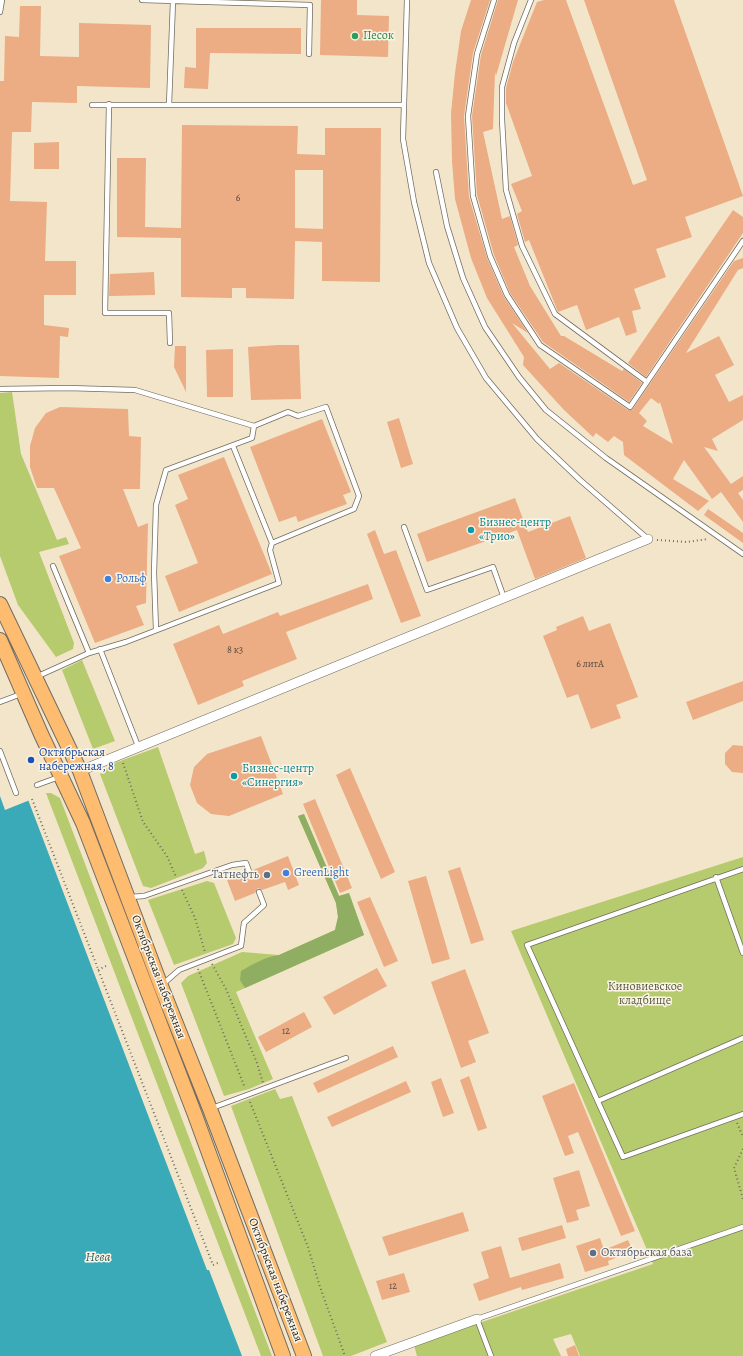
<!DOCTYPE html>
<meta charset="utf-8">
<style>
body{margin:0}
canvas{display:block;background:#f3e5c9}
</style>
<canvas width="743" height="1356"></canvas>
<script>
const c = document.querySelector('canvas').getContext('2d');
c.lineJoin = 'round';
function fillPath(path, color) { c.fillStyle = color; c.fill(path, 'evenodd'); }
function trace(path, color, width, dash) { c.strokeStyle = color; c.lineWidth = width; c.lineCap = dash ? 'butt' : 'round'; c.setLineDash(dash || []); c.stroke(path); }
function drawText(font, color, halo, rows, align = 'center') {
  c.font = font + ' Alegreya,serif'; c.lineWidth = 3; c.setLineDash([]); c.textBaseline = 'middle'; c.strokeStyle = halo; c.fillStyle = color; for (const [text, x, y, turn = 0] of rows) {
    c.save(); c.translate(x, y); c.rotate((+turn || 0) * Math.PI / 180); c.textAlign = isNaN(turn) ? turn : align; if (halo) c.strokeText(text, 0, 0); c.fillText(text, 0, 0); c.restore();
  }
}
const green = new Path2D(`
 M12,392L21,454L57,540L66,537L69,544L39,552L74,643L73,649L56,657L18,605L0,556V393Z
 M82,660L115,741L93,749L62,670Z
 M158,747L195,854L204,851L207,863L203,868L151,888L143,886L100,774L112,764Z
 M51,793L60,798L272,1356H261L46,793Z
 M304,814L339,896L349,893L364,935L236,992L273,1079L249,1089L224,1096L181,983L188,976L242,952L279,955L335,930L338,917L336,903L298,816Z
 M743,857V1356H580L571,1334L553,1339L561,1356H417L414,1345L653,1264L511,931Z
 M207,881L214,883L236,938L233,944L174,965L148,900Z
 M275,1089L280,1099L292,1096L387,1342L351,1356H323L231,1106Z`);
const forest = new Path2D(`
 M304,814L339,896L349,893L364,935L245,988L240,980L241,971C253,964 265,957 279,955L335,930L338,917L336,903L298,816Z`);
const water = new Path2D(`
 M0,726L207,1270H209L242,1356H0Z`);
const pier = new Path2D(`
 M0,724L30,800L5,810L0,796Z`);
const building = new Path2D(`
 M321,0H357V15L389,16L388,57L320,55Z
 M471,0H490L473,53L464,116L469,197L487,258L504,297L528,333L512,323L550,369L559,363L628,410H632L734,261L743,258V268L738,270L686,353L719,336L734,365L715,375L729,402L743,395V420L712,439L718,451L704,447L731,484L743,476V490L738,493L743,500V522L721,492L712,499L684,460L673,479L709,501L698,511L624,455L623,442L614,436L608,442L596,433L593,437L564,410L523,365L524,357L487,298L471,258L455,199L452,161L451,113L455,73L461,31ZM651,398L659,404L660,402L673,444L643,426L647,421L639,413Z
 M498,0H518L496,76L495,72L493,129L483,132L502,219L510,216L518,245L514,247L530,286L561,336H564L622,371L624,369L642,383L629,402L543,342L510,293L494,255L477,195L472,116L481,55Z
 M544,0H566L633,185L647,180L584,0H674L743,196L685,217L692,237L656,249L666,277L634,289L641,309L632,311L637,332L626,336L619,317L586,330L577,305L558,312L529,240L525,242L517,214L522,211L511,184L532,176L506,103V88L513,62L537,2Z
 M20,6H41L40,56L79,57V23L151,25L150,88L77,86V103L32,102L31,132H12L10,201L47,202L45,261H76V295H44V325L69,328L68,337L60,336L59,378L0,376V81H4L5,36L19,37Z
 M196,28H301V54L210,53L208,89L184,88L185,67L196,68Z
 M182,125L298,126L297,154L325,155V128H381L380,282L322,281V242L295,241L294,299L246,298V288H232V298L181,297V238L117,237V158H146L145,227L181,228ZM295,170H323V229L295,228Z
 M59,142V169H34V143Z
 M733,210L743,217V233L646,377L628,363Z
 M154,272L155,295L109,296L110,274Z
 M278,345H299L301,399L251,400L248,347Z
 M175,346H186V392L174,367Z
 M233,349V397H207L206,350Z
 M60,407L128,409L129,436L141,437L140,489H123L138,527L148,523L146,603L136,606L144,625L95,643L59,556L81,548L54,488H37L30,467V446L35,428L46,413Z
 M399,418L413,464L401,468L387,422Z
 M322,419L351,492L343,495L347,504L298,522L296,516L279,522L250,447Z
 M224,457L272,574L179,612L165,576L198,563L175,505L188,499L178,475Z
 M515,498L528,532L570,516L586,558L535,579L517,530L427,562L417,534Z
 M708,509L743,533V543L704,515Z
 M375,530L384,554L396,550L421,616L401,623L367,534Z
 M368,584L373,599L286,632L297,659L242,681L244,686L198,705L173,644L219,625L223,634L278,612L280,616Z
 M583,616L589,631L610,623L638,697L616,705L621,718L591,729L578,694L567,698L543,636L557,630L556,627Z
 M743,681V701L693,720L686,702Z
 M261,736L283,794L229,816L211,814L197,803L190,785L194,767L207,754Z
 M733,745L743,746V773L732,772L725,764V753Z
 M350,768L395,872L381,879L336,775Z
 M315,799L352,888L340,893L303,804Z
 M288,856L299,885L288,890L285,882L262,890L258,888L255,893L235,901L227,880L246,872L251,874L253,870Z
 M460,867L484,940L471,944L448,871Z
 M426,876L450,959L432,964L408,881Z
 M370,897L398,961L384,967L357,902Z
 M377,968L387,986L334,1015L323,997Z
 M465,969L489,1033L468,1041L476,1062L461,1068L431,982Z
 M304,1012L312,1027L266,1052L258,1037Z
 M393,1046L398,1057L318,1093L313,1083Z
 M469,1076L487,1128L478,1131L460,1080Z
 M441,1078L454,1113L443,1117L431,1082Z
 M406,1081L411,1092L332,1127L327,1117Z
 M574,1083L635,1231L621,1236L578,1132L568,1136L574,1153L565,1156L542,1096Z
 M579,1170L590,1206L576,1210L579,1220L567,1223L553,1178Z
 M463,1212L469,1231L389,1256L382,1237Z
 M562,1225L566,1238L522,1251L518,1238Z
 M600,1238L604,1250L628,1240L633,1251L608,1261L609,1265L585,1272L576,1246Z
 M501,1246L510,1278L560,1263L564,1278L522,1290L521,1287L479,1301L473,1284L489,1278L481,1252Z
 M404,1273L410,1292L382,1300L376,1281Z
 M575,1345L579,1356H568L566,1349Z`);
const path = new Path2D(`
 M657,540L687,542L708,539
 M123,763L143,822L167,856L176,877
 M32,799L213,1265L220,1262
 M182,890L195,918L205,952
 M212,964L226,989L257,1063L263,1083
 M198,969L245,1088
 M98,970L106,966
 M250,1102L308,1247L320,1287L345,1356
 M737,1123L743,1137
 M743,1149L734,1168L743,1199`);
const lane = new Path2D(`
 M142,0L310,5L309,54
 M407,0L403,139L414,202L429,263L457,328L486,378L537,439L580,480L648,539
 M494,0L477,54L468,116L473,196L490,256L507,295L540,345L630,407L743,241
 M531,0L514,43L502,87V120L506,190L522,246L555,314L647,382
 M0,12L2,0
 M109,104L105,313H169L170,343
 M92,105H404
 M169,105L173,1
 M436,172L447,226L463,278L485,327L519,377L546,410L606,458L743,554
 M0,389L67,388L135,390L254,426L288,412L298,416L326,407L359,496L354,509L272,543L233,446
 M404,527L427,590L493,567L504,598
 M53,566L89,653
 M156,630L154,573L156,505L166,470L252,438L254,426
 M100,649L138,746
 M36,677L89,653L126,642L279,583L270,550L272,543
 M0,702L21,694
 M0,751L16,793
 M37,785L59,777
 M743,869L527,945L623,1157L743,1114
 M716,877L743,953
 M130,897L144,896L232,865L246,863L249,871
 M162,985L179,970L241,946L244,923L264,905L259,892
 M598,1101L743,1038
 M212,1108L346,1058
 M491,1356L477,1319L743,1227`);
const street = new Path2D(`
 M80,771L648,539
 M375,1356L477,1319`);
const primary = new Path2D(`
 M0,604L80,771L161,986L210,1109L304,1356
 M0,640L41,734L83,823L195,1115L283,1356`);
const markers = [
 [355,36,4,"#2e9e5b"],
 [471,530,4,"#0f9aa8"],
 [108,579,4,"#3f7fe0"],
 [31,760,4,"#1a4fb4"],
 [234,776,4,"#0f9aa8"],
 [286,873,4,"#3f7fe0"],
 [267,875,4,"#5c6f8a"],
 [593,1253,4,"#5c6f8a"]
];
const numberNames = [
 ["6",238,199],
 ["8 к3",235,651],
 ["6 литА",590,665],
 ["12",286,1032],
 ["12",393,1287]
];
const leisureNames = [
 ["Песок",363,36]
];
const cultureNames = [
 ["Бизнес-центр",479,523],
 ["«Трио»",479,537],
 ["Бизнес-центр",242,769],
 ["«Синергия»",242,783]
];
const shopNames = [
 ["Рольф",116,579],
 ["GreenLight",294,873]
];
const transitNames = [
 ["Октябрьская",39,753],
 ["набережная, 8",39,767]
];
const serviceNames = [
 ["Татнефть",259,875],
 ["Октябрьская база",601,1253,"left"]
];
const streetNames = [
 ["Октябрьская набережная",158,977,69],
 ["Октябрьская набережная",275,1280,69]
];
const parkNames = [
 ["Киновиевское",645,987],
 ["кладбище",645,1001]
];
const waterNames = [
 ["Нева",98,1258]
];
fillPath(green, '#b6ca6e');
fillPath(forest, '#90ae61');
fillPath(water, '#3aaab8');
fillPath(pier, '#f3e5c9');
fillPath(building, '#ecac84');
trace(lane, '#716c62', 6);
trace(street, '#716c62', 10);
trace(primary, '#716c62', 16);
trace(path, '#716c62', 2, [1, 3]);
trace(lane, '#fff', 4.5);
trace(street, '#fff', 9);
trace(primary, '#fdbc70', 14);
for (const [x, y, r, color] of markers) { const dot = new Path2D(); dot.arc(x, y, r, 0, 2 * Math.PI); c.fillStyle = color; c.fill(dot); trace(dot, '#fcf5e5', 1.5); }
drawText('10px', '#5b4b41', null, numberNames);
drawText('12px', '#27864d', '#fcf5e5', leisureNames, 'left');
drawText('12px', '#0d838f', '#fcf5e5', cultureNames, 'left');
drawText('12px', '#366cbe', '#fcf5e5', shopNames, 'left');
drawText('12px', '#164399', '#fcf5e5', transitNames, 'left');
drawText('12px', '#4e5e75', '#fcf5e5', serviceNames, 'right');
drawText('12px', '#2b2b2b', '#fcf5e5', streetNames);
drawText('12px', '#555b3f', '#fcf5e5', parkNames);
drawText('italic 13px', '#315e63', '#fcf5e5', waterNames);
</script>
